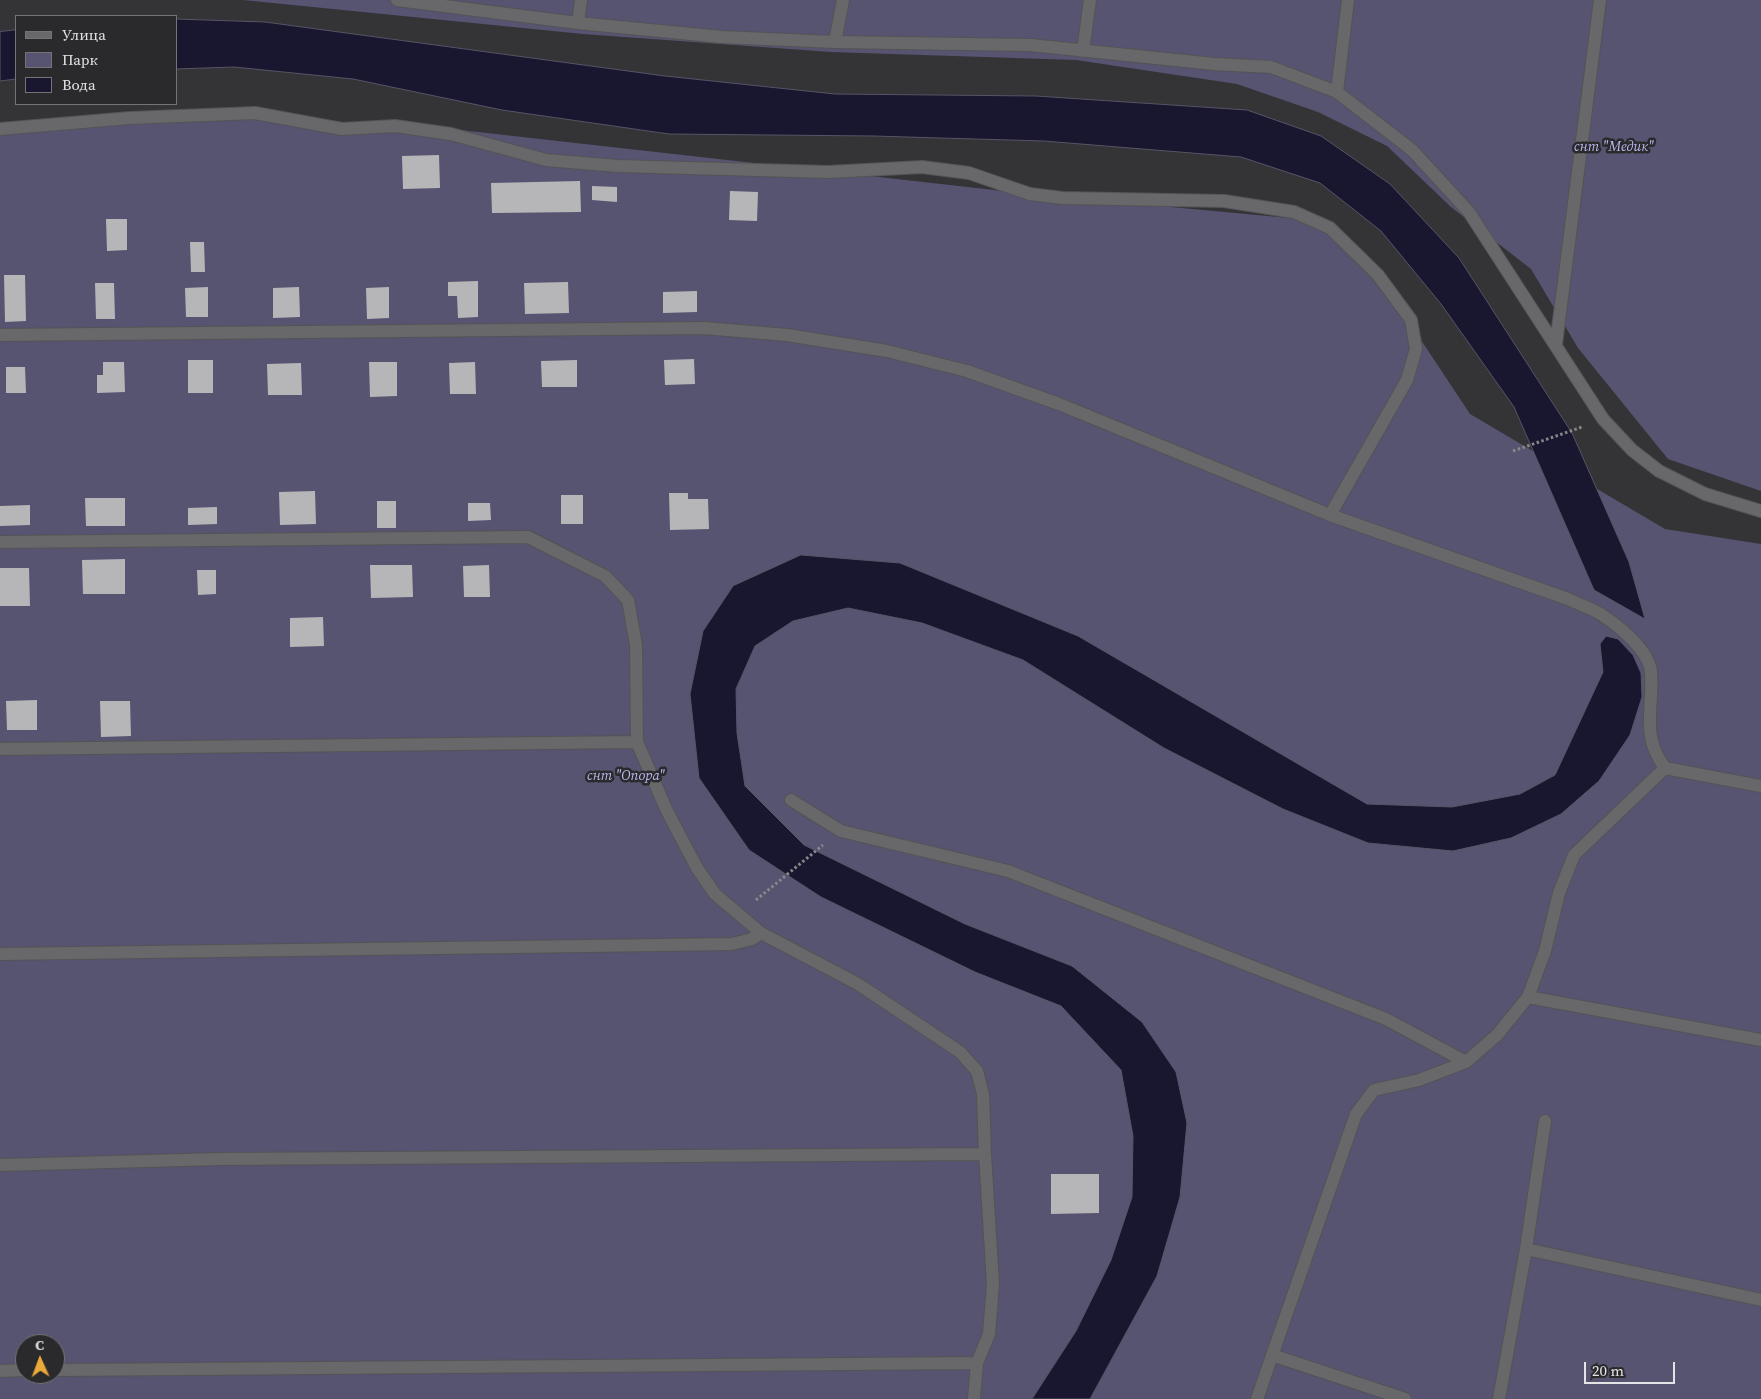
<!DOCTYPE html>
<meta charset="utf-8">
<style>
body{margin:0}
#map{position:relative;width:1761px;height:1399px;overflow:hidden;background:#343437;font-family:"Source Serif 4",serif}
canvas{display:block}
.legend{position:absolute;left:15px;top:15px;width:162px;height:90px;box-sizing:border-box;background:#2a2a2c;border:1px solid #747476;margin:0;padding:6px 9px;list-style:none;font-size:15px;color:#e4e4e6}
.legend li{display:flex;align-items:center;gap:10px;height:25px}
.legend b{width:25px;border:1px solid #747476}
.north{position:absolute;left:15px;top:1334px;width:50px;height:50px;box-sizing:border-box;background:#2a2a2c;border:1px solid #747476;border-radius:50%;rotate:358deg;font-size:14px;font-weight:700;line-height:20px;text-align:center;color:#e4e4e6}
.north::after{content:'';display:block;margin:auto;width:18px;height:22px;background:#eaaa39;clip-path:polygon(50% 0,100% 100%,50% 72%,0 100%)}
.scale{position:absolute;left:1584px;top:1362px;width:91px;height:22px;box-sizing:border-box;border:2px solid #e4e4e6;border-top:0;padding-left:6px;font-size:15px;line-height:18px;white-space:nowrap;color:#e4e4e6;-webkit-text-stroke:4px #2a2a2c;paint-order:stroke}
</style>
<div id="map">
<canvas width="1761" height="1399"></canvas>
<ul class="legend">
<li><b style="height:6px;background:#68686b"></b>Улица</li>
<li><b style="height:14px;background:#565471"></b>Парк</li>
<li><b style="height:14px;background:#19162f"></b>Вода</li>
</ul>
<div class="north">С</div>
<div class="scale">20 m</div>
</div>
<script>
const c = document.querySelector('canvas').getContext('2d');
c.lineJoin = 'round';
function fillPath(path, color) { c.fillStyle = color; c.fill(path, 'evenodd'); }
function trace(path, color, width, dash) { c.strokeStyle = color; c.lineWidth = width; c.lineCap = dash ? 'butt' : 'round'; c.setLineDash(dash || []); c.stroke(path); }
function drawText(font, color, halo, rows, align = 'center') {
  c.font = font + ' "Source Serif 4",serif'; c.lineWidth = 5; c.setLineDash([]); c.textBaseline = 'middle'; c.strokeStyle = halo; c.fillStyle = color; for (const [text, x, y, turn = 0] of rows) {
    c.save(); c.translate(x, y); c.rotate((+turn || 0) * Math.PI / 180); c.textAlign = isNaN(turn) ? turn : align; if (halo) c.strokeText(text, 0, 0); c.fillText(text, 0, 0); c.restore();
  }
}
const green = new Path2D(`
 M243,0H1761V491L1668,459L1578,348L1531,269L1451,207L1387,146L1318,112L1237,84L1076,60L831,52L583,34Z
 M135,112L451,129L1030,194L1311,220L1378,275L1470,414L1665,529L1761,544V1399H0V125ZM25,1344H55V1374H25Z`);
const water = new Path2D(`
 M176,19L265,22L665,76L835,94L1036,96L1247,110L1321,136L1390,184L1459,258L1572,433L1629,562L1645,619L1594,590L1514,407L1441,304L1381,231L1320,183L1241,157L1044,141L873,136L669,134L502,110L353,79L234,67L176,69Z
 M16,30V79L0,81V32Z
 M801,555L900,563L1078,636L1367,804L1452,807L1520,794L1555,775L1603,672L1600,644L1606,636L1618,639L1633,655L1641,673L1642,697L1630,735L1599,781L1561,814L1511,838L1453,851L1368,843L1283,809L1164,748L1023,660L922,623L848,608L793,621L755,646L736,689L737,733L745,786L804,845L965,924L1072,966L1142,1022L1176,1072L1187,1123L1180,1197L1157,1276L1090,1399H1032L1076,1331L1111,1260L1132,1197L1133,1136L1121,1070L1061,1006L975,972L821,897L749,850L699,778L690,694L703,631L733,586Z`);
const building = new Path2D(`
 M439,155L440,188L403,189L402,156Z
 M580,181L581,212L492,213L491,183Z
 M592,186L617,187V202L592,200Z
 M730,191L758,192L757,221L729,220Z
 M106,219H127V250L107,251Z
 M190,242H204L205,272H191Z
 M4,275H25L26,321L5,322Z
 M478,281V317L458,318L457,296H448V282Z
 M568,282L569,313L525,314L524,283Z
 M95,283H114L115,319H96Z
 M208,287V317H186L185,288Z
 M299,287L300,317L273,318V288Z
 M389,287V318L367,319L366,288Z
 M697,291V312L663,313V292Z
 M694,359L695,384L665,385L664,360Z
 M188,360H213V393H188Z
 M577,360V387H542L541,361Z
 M103,362H124L125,392L97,393V375H103Z
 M369,362H397V396L370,397Z
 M475,362L476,394H450L449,363Z
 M301,363L302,395H268L267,364Z
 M6,367H25L26,393H6Z
 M315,491L316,524L280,525L279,492Z
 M669,493H688V499H708L709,529L670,530Z
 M561,495H583V524H561Z
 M85,498H125V526H86Z
 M377,501H396V528H377Z
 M468,503H490L491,520L468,521Z
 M30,505V525L0,526V506Z
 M217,507V524L188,525V508Z
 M125,559V594H83L82,560Z
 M370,565H412L413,597L371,598Z
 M489,565L490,597H464L463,566Z
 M0,568H29L30,606H0Z
 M197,570H216V594L198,595Z
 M323,617L324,646L290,647V618Z
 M37,700V730H7L6,701Z
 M100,701H130L131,736L101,737Z
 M1051,1174H1099V1213L1051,1214Z`);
const path = new Path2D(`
 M1513,451L1582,427
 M756,900L823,845`);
const minor = new Path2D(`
 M397,0L578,23L722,37L835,42L1030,45L1214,64L1271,67L1337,92L1412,150L1469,212L1603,419L1632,450L1659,471L1705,494L1761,511
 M578,23L581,0
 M835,42L843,0
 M1083,51L1090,0
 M1337,92L1348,0
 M0,129L130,118L255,113L342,129L395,126L451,134L546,160L618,166L828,172L922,167L969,173L1030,194L1062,198L1224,201L1294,212L1330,228L1378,275L1411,320L1416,349L1407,380L1330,515
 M0,335L704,328L787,335L887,351L967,371L1059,404L1330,515L1568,599C1578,604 1590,608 1599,613C1618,625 1649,650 1651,672C1654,710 1640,734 1665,768L1761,786
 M1556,344L1600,0
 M0,542L528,537L605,576L628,600L636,645L637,742L667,811L697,868L715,894L761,933L858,984L960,1052L977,1071L983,1094L985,1154L993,1284L989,1334L977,1363L974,1399
 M0,749L637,742
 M791,800L841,831L1008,871L1386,1019L1466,1062
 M0,954L732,944L752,939L761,933
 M1528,997L1761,1040
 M0,1165L220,1159L985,1154
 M1526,1249L1761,1300
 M1272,1355L1405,1399
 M55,1370L977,1363
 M0,1371L25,1370
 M1257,1399L1356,1114L1374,1090L1419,1080L1466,1062L1497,1035L1528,997L1545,951L1559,893L1574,855L1665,768
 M1499,1399L1526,1249L1545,1121`);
const parkNames = [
 ["снт \"Медик\"",1614,147],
 ["снт \"Опора\"",626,776]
];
fillPath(green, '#565471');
fillPath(water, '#19162f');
trace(water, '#565466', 1);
fillPath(building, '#b6b6b9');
trace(minor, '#545356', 14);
trace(path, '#88888a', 3, [2.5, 2.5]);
trace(minor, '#68686b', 12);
drawText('italic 14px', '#bbb8f0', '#2a2a2c', parkNames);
</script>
